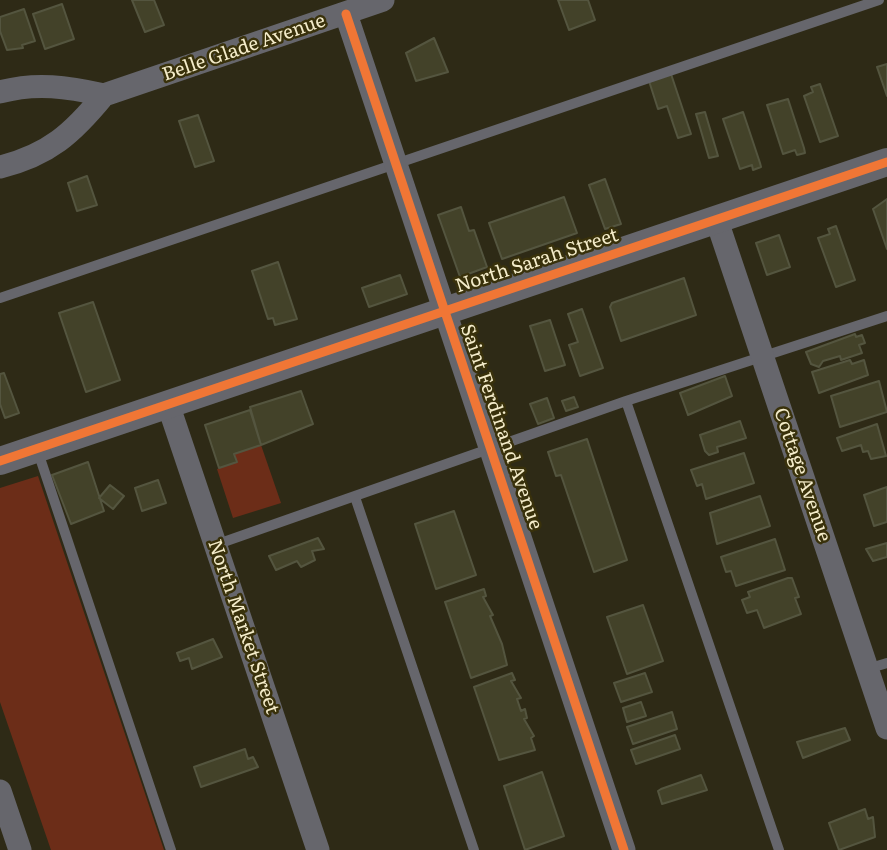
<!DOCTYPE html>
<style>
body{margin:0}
canvas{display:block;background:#2e2a16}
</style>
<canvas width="887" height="850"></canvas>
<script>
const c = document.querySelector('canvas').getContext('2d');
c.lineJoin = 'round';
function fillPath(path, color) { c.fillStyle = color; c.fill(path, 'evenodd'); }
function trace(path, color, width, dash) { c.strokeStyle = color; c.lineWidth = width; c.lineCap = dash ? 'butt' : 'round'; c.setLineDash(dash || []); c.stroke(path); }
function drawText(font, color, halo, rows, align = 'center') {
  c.font = font + ' Literata,serif'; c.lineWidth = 5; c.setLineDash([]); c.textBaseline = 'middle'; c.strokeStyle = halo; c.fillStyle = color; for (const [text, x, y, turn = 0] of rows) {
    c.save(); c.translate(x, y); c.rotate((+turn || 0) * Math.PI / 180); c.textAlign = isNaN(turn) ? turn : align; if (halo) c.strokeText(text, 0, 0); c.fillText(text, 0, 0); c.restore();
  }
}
const green = new Path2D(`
 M261,445L281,503L233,518L217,469L236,462L234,454Z
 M38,476L164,850H51L0,702V488Z`);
const building = new Path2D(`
 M132,0H154L164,25L145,32Z
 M558,0H588L595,20L569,30Z
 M62,4L74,39L45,49L33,14Z
 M24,9L35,41L22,45L23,48L7,50L0,31V17Z
 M434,38L448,72L416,81L406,53Z
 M887,64V96L877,67Z
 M671,74L691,134L678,138L667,106L658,109L649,81Z
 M820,84L838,136L820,142L804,96L813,92L811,87Z
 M788,99L804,148L805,153L797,155L795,150L783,154L767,105Z
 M705,112L718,156L709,158L696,114Z
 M743,112L760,163L761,167L753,170L752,165L740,169L723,119Z
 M198,115L214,161L195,167L179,121Z
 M87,176L97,205L77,211L68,183Z
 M605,179L621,224L605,229L589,185Z
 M564,197L577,233L502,259L489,223Z
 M887,199V249L873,209Z
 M461,207L469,231L474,230L487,267L460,277L438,215Z
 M836,226L855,280L836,287L818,238L830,234L828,229Z
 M779,235L790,267L767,275L756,243Z
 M278,262L297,319L275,325L273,318L268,319L252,271Z
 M400,275L407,294L369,307L362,288Z
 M684,278L696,315L621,341L610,307L612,303Z
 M93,302L120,380L86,392L59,313Z
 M582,309L603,368L580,376L569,345L578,342L568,314Z
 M550,320L565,365L545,371L530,326Z
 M855,334L856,337L862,335L865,343L859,345L862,353L841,360L840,356L823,361L819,367L811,364L806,352Z
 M850,360L852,364L864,360L868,375L819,393L812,372Z
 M4,373L19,413L5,418L0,404V374Z
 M725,376L732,396L688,415L680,393Z
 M879,381L887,412L840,427L831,396Z
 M301,391L313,424L261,445L250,407Z
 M574,397L578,407L566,411L562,401Z
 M547,398L554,418L538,424L530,404Z
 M250,410L261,445L234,454L237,462L219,468L205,425Z
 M740,421L746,438L717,447L718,452L709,455L705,451L700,435Z
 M877,424L886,456L871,459L868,451L863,452L861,445L842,451L837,438Z
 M587,439L627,560L594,572L561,475L556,476L548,452Z
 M744,453L754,483L706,499L702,484L697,486L691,470Z
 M88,462L104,511L71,524L52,475Z
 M158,480L166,503L142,511L135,488Z
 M110,485L124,496L113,509L99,498Z
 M887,487V522L874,526L864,495Z
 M760,496L770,526L717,544L710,513Z
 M454,511L476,575L436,589L415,524Z
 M318,538L324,549L312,551L315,560L301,567L297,561L276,570L269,556Z
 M775,539L785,570L736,586L731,571L726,572L721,557Z
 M887,543V557L873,561L866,549Z
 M788,578H792L799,597L795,598L801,614L764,628L757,610L747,613L742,600L750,597L748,592Z
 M484,589L486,596L483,597L493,615L490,616L502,644L507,665L471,678L445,602Z
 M643,605L663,661L627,674L607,617Z
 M213,639L222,657L192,669L189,658L180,661L177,653Z
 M512,673L515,680L511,681L521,698L517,699L521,711L525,709L527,718L524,719L534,736L531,738L535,750L499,760L474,687Z
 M645,673L652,692L621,702L614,683Z
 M641,702L646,716L627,722L623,708Z
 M672,712L677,729L633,744L627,727Z
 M845,728L850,740L803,758L797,742Z
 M675,735L680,749L636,764L631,750Z
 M245,749L248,759L253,757L258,767L201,787L194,767Z
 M542,772L564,836L525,850L504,786Z
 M701,775L707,790L662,804L658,791L661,789Z
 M865,809L868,819L873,817L875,837L839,850L829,823Z`);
const service = new Path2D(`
 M0,298L879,0
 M626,401L779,850
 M37,449L171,850
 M355,497L474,850
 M215,545L626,401L887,316
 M867,669L887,663`);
const minor = new Path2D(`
 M346,14L624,850
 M0,92C36,82 68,87 104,95L383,0
 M0,167C49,155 73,133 104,95
 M717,221L887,728
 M168,404L318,850
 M0,791L20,850`);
const tertiary = new Path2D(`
 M0,461L887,162`);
const cycleway = new Path2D(`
 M346,14L624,850
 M0,461L887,162`);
const streetNames = [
 ["Belle Glade Avenue",244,48,-19],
 ["North Sarah Street",537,261,-18],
 ["Saint Ferdinand Avenue",501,427,71],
 ["Cottage Avenue",802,475,71],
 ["North Market Street",243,627,71]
];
fillPath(green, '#6c2d18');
fillPath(building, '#434229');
trace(building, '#54553f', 2);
trace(service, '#66666c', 10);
trace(minor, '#66666c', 23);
trace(tertiary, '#66666c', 28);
trace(cycleway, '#f07635', 9);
drawText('19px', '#f4ecca', '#39310b', streetNames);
</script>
